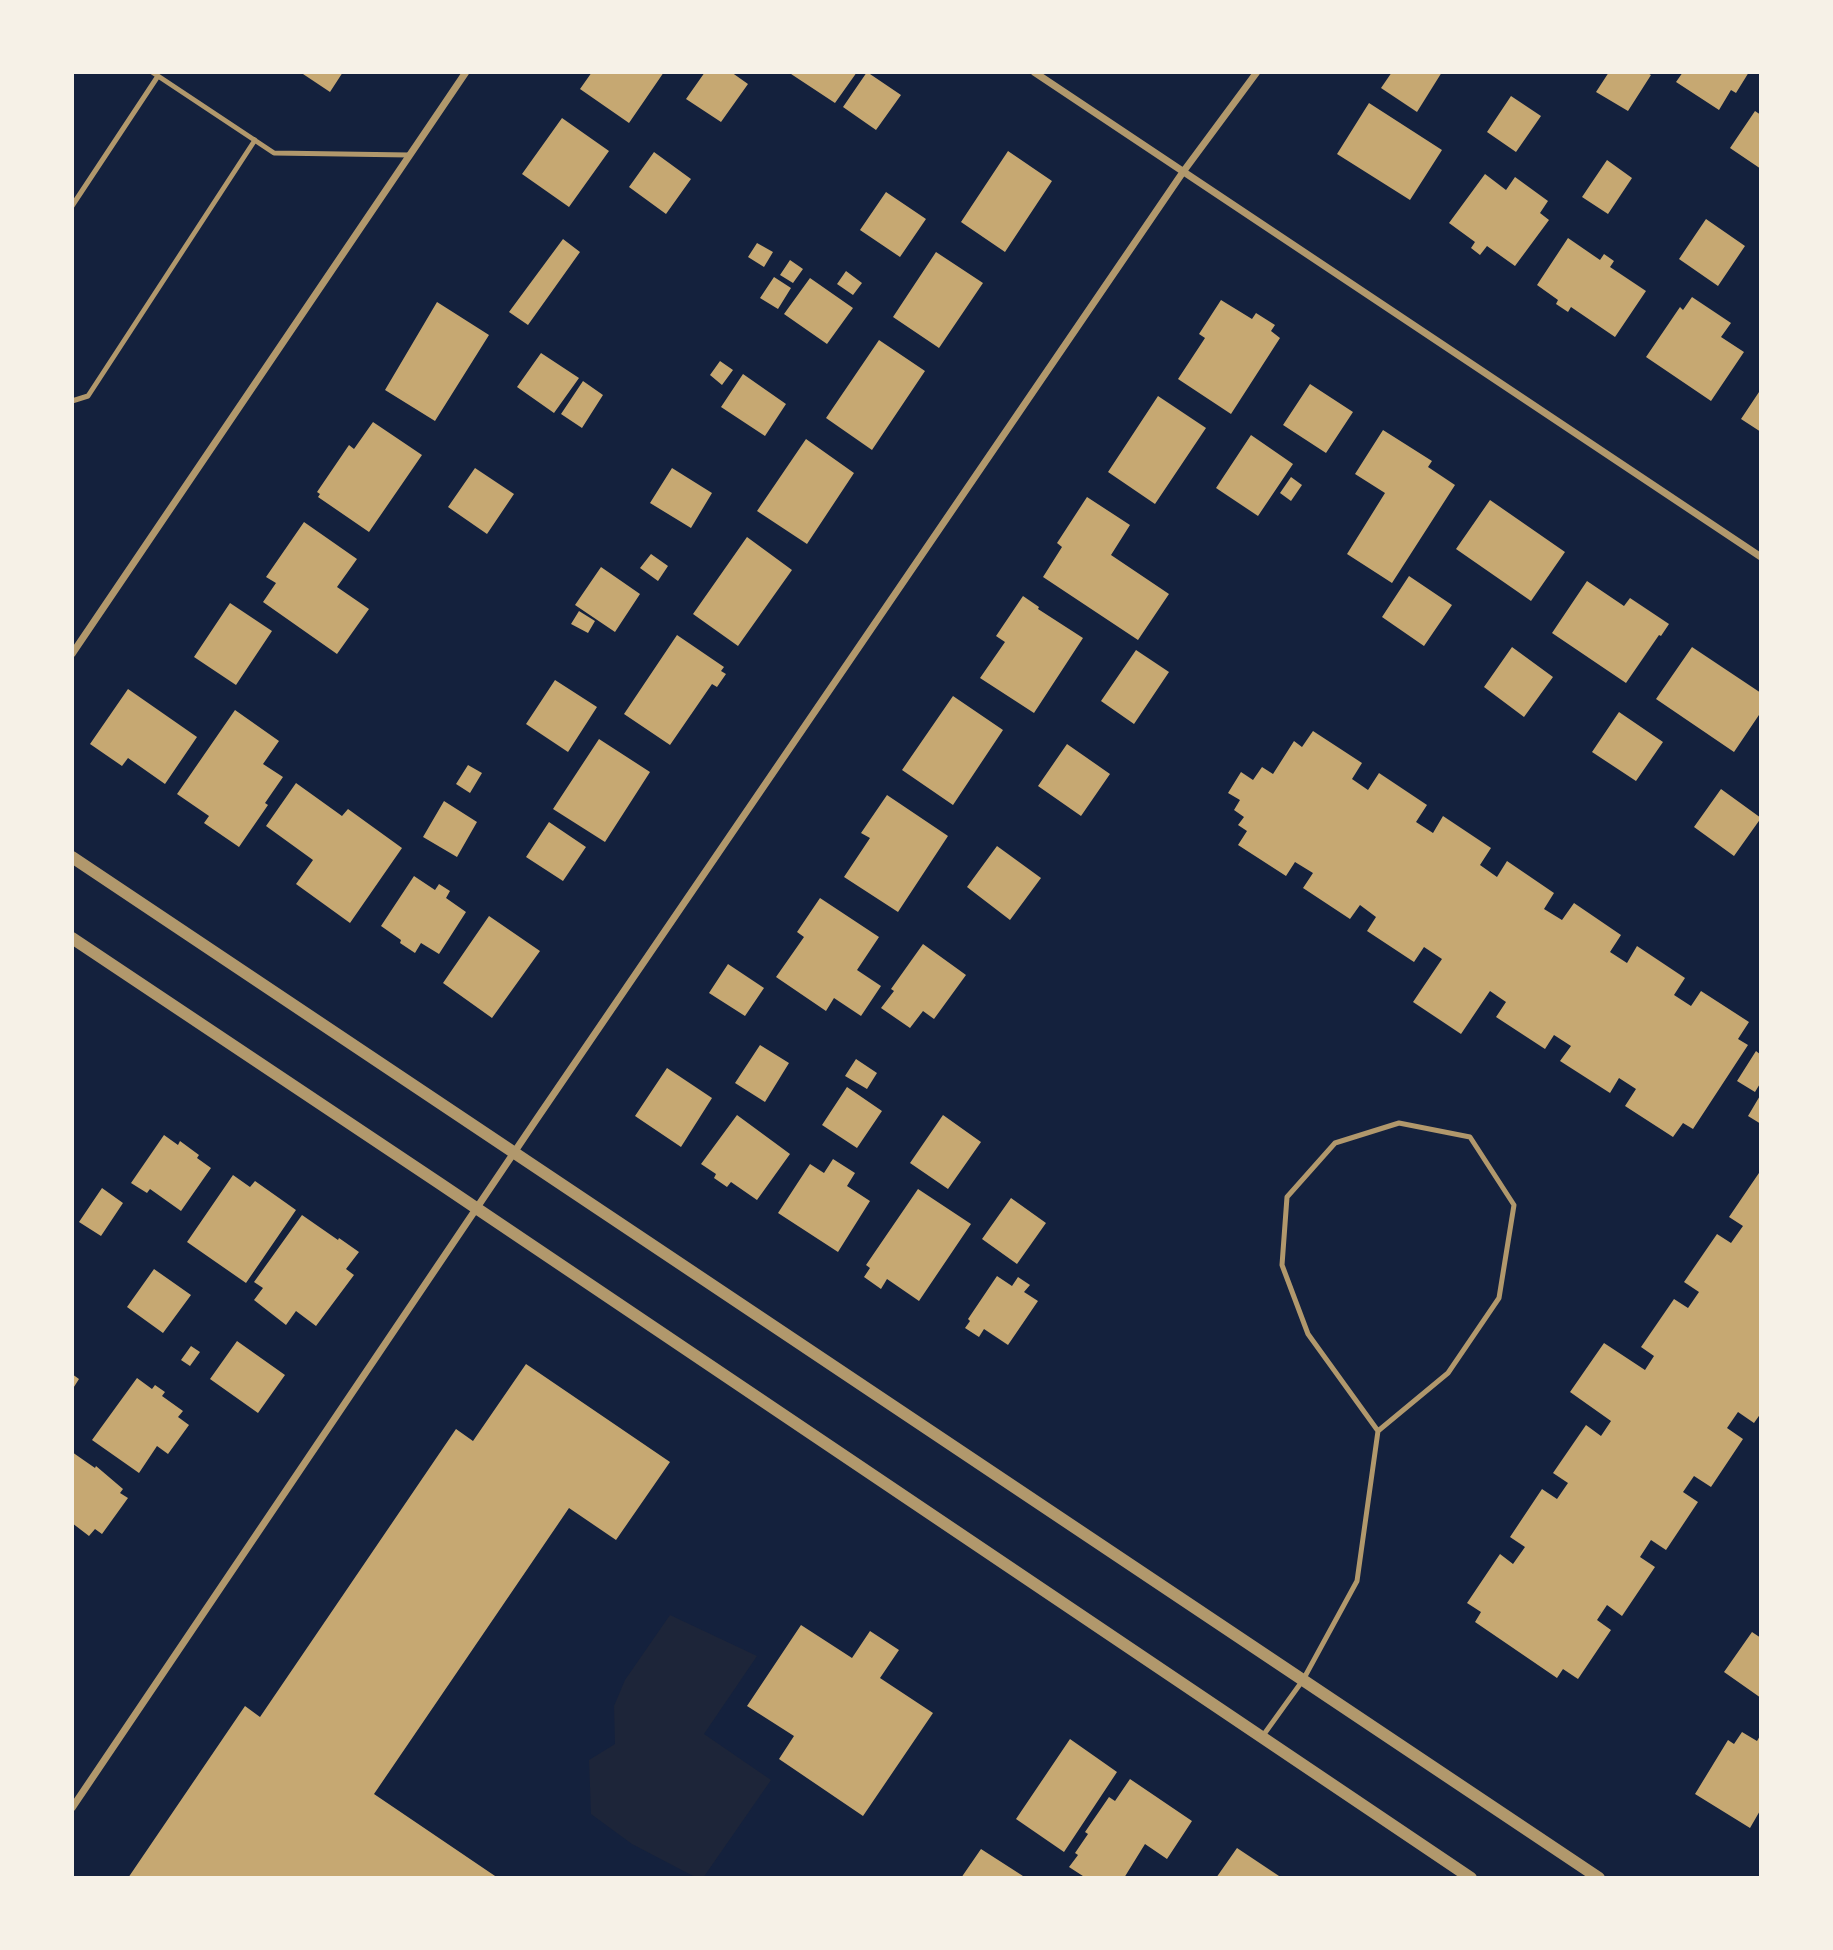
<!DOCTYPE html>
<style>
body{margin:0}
#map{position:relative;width:1833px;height:1950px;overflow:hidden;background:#14213d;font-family:"PT Serif",serif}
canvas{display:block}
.frame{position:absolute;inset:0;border:74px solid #f6f1e7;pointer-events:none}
</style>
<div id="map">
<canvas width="1833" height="1950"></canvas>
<div class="frame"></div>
</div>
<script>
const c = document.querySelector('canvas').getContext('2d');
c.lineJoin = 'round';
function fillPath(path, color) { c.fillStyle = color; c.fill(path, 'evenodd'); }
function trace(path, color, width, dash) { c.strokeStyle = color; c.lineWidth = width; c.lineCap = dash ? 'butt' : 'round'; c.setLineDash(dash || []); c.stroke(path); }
const green = new Path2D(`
 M670,1615L757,1656L704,1734L771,1780L703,1878H697L632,1844L591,1814L589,1760L615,1744L614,1706L625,1680Z`);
const building = new Path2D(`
 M300,72H343L330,92Z
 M592,72H664L629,123L580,89Z
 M705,72H731L748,84L721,122L686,99Z
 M788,72H857L835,103Z
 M867,72L901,95L876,130L843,107Z
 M1392,72H1442L1417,112L1381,88Z
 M1609,72H1646L1651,75L1628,111L1596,92Z
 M1683,72H1749L1736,93L1731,90L1719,110L1676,82Z
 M1511,96L1541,116L1516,152L1487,132Z
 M1369,103L1442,150L1410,200L1337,154Z
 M1755,111L1761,115V169L1730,148Z
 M562,118L609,151L569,207L522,174Z
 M1008,151L1052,181L1005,252L961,222Z
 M654,152L691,179L666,214L629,187Z
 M1607,160L1632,178L1608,214L1582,197Z
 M1485,174L1506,190L1515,177L1548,201L1540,213L1549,220L1515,266L1487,246L1480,255L1471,248L1475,242L1449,223Z
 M886,192L926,219L900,257L860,230Z
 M1706,219L1745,246L1718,286L1679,259Z
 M1568,238L1600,260L1604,254L1614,261L1610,267L1646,291L1615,337L1571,307L1568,312L1556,304L1558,300L1537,285Z
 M563,239L580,252L528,325L509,312Z
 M757,243L773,252L764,267L748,257Z
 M936,252L983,283L939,348L893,317Z
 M790,260L803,269L793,283L780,275Z
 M846,271L862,283L853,295L837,284Z
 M774,277L791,288L778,309L760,298Z
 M810,278L853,308L827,344L784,314Z
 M1692,297L1731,323L1721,337L1744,352L1711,401L1646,357L1680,307L1683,310Z
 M1221,300L1252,319L1256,313L1275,325L1271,331L1280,338L1231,414L1178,379L1205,338L1199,334Z
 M437,302L489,335L435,421L385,390Z
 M879,340L925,371L872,450L826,418Z
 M541,353L579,378L554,413L517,387Z
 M720,361L733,370L722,385L710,375Z
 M743,374L786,404L765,436L721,407Z
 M583,381L603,395L582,428L561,414Z
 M1310,384L1353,412L1326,453L1283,425Z
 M1761,389V432L1741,419Z
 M1158,396L1206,428L1155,504L1108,472Z
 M373,422L422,455L369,532L318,497L320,494L317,492L349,445L354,449Z
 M1383,430L1432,461L1428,467L1455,485L1392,583L1347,554L1385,493L1355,474Z
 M1251,435L1293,464L1258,516L1216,488Z
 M806,439L854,473L807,544L757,511Z
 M475,468L514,494L487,534L448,507Z
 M672,468L712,493L691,528L650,503Z
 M1291,477L1302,485L1291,501L1280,493Z
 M1087,497L1130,525L1111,555L1169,594L1138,640L1043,577L1062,547L1057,543Z
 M1490,500L1565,552L1531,601L1456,549Z
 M304,522L357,559L337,587L369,609L337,654L263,602L276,583L266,577Z
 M747,537L792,570L738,646L693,614Z
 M651,554L668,566L658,581L640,568Z
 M601,567L640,594L615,632L575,605Z
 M1409,576L1452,605L1424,646L1382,617Z
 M1587,581L1624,606L1630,598L1669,624L1661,636L1659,635L1626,683L1552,633Z
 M1023,596L1039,607L1038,609L1083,638L1034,713L980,678L1005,642L996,636Z
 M230,603L272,631L236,685L194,657Z
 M579,611L595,621L588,633L571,624Z
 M677,635L724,667L721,671L726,674L717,687L712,684L670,745L624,714Z
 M1512,647L1553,677L1524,717L1484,687Z
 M1692,647L1761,693V712L1734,752L1656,699Z
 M1136,650L1169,672L1134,724L1101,701Z
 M555,680L597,707L568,752L526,724Z
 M128,689L197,737L165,784L128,758L122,766L90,744Z
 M953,696L1003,730L953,805L902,770Z
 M235,710L279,741L263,764L283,777L265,803L268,805L239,847L204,823L209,816L177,794Z
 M1619,712L1663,742L1636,781L1592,752Z
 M1313,731L1362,763L1352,779L1368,790L1379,773L1427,805L1416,822L1433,833L1443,816L1491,848L1480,865L1497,877L1507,861L1554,893L1544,909L1562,920L1574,903L1621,935L1610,952L1627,963L1637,946L1685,978L1674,995L1691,1006L1701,991L1749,1022L1738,1039L1748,1045L1693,1129L1683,1123L1673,1137L1625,1106L1636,1089L1619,1078L1610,1093L1560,1061L1571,1046L1554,1035L1545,1049L1496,1017L1506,1002L1490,991L1461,1034L1413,1002L1442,959L1424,947L1414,962L1367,931L1376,917L1360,905L1350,919L1303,888L1313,873L1295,862L1286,876L1238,845L1247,831L1238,825L1244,817L1234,810L1240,800L1228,793L1241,772L1253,780L1262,767L1273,774L1294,741L1302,747Z
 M599,739L650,772L605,842L553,809Z
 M1067,744L1110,774L1081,816L1038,786Z
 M468,765L482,773L470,793L456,784Z
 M296,783L342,816L348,809L402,848L350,923L296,884L313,860L266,826Z
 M1721,789L1761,818L1734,856L1694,827Z
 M887,795L948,836L898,912L844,877L870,838L861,833Z
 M444,801L477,822L457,857L423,837Z
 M549,822L586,847L563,881L526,857Z
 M997,846L1041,878L1010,920L967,887Z
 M414,876L435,890L439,884L450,891L446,898L466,912L439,954L421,943L415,953L400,943L401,940L381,926Z
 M820,898L879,937L857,970L881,986L861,1016L834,998L826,1011L776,977L804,937L797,932Z
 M489,916L540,951L492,1018L443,983Z
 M923,944L966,975L934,1019L923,1011L910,1028L881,1008L894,991L891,989Z
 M728,964L764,988L745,1016L709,993Z
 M760,1045L789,1063L765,1102L735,1083Z
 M1756,1051L1761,1055V1082L1755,1092L1737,1081Z
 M856,1059L877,1073L867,1089L845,1076Z
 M667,1068L712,1098L681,1147L635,1116Z
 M847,1087L882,1111L857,1148L822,1125Z
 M1761,1094V1124L1748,1116Z
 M737,1115L790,1154L757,1200L731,1182L727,1187L714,1178L716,1174L701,1164Z
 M943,1115L981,1142L948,1189L910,1163Z
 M164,1135L178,1145L180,1141L199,1155L197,1158L211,1168L181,1211L150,1189L147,1193L131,1183Z
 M833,1159L855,1173L847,1186L870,1201L838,1252L778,1213L810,1164L824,1173Z
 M1761,1170V1413L1754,1423L1738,1412L1727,1428L1743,1439L1711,1487L1694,1476L1683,1492L1698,1502L1666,1550L1651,1540L1640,1557L1655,1567L1622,1616L1607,1605L1597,1620L1611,1630L1578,1679L1563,1669L1557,1678L1475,1622L1481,1612L1467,1603L1500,1554L1513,1564L1525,1547L1510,1537L1542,1489L1557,1499L1568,1483L1553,1473L1586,1425L1601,1436L1611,1421L1570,1392L1604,1343L1645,1370L1654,1356L1641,1347L1674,1299L1688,1308L1699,1292L1684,1282L1717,1234L1731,1243L1743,1226L1729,1217Z
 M233,1175L250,1187L255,1181L296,1210L246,1283L187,1242Z
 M102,1188L123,1203L101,1236L79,1222Z
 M918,1189L971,1224L919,1301L887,1279L881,1289L864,1277L870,1268L866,1265Z
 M1011,1198L1046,1223L1017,1264L982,1239Z
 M302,1215L338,1240L339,1238L359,1252L346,1269L354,1275L316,1326L296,1311L286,1325L254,1300L263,1288L254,1282Z
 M154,1269L191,1295L163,1333L127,1307Z
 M997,1276L1012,1286L1018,1277L1030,1285L1024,1292L1038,1301L1008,1345L984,1329L979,1337L965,1328L970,1321L968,1319Z
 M237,1341L285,1375L258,1413L210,1379Z
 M191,1346L200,1352L190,1366L181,1360Z
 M526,1364L670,1462L616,1540L569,1508L374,1794L498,1878H128L245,1706L260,1717L456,1429L473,1441Z
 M72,1374L79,1379L72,1390Z
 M137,1378L152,1389L155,1385L165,1392L162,1396L183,1411L178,1417L189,1425L168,1454L157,1446L139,1473L92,1440Z
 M72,1452L95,1468L96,1466L123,1489L120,1493L128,1498L102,1534L95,1529L89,1536L72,1523Z
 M801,1625L852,1658L870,1631L899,1650L880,1678L933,1713L863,1816L779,1759L794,1736L747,1706Z
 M1752,1632L1761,1638V1698L1724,1672Z
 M1742,1732L1757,1741L1761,1734V1809L1750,1828L1695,1794L1728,1740L1734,1744Z
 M1070,1739L1117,1772L1064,1852L1016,1819Z
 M1130,1779L1192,1821L1167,1859L1145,1844L1124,1878H1086L1069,1867L1078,1855L1075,1853L1088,1834L1085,1832L1109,1797L1115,1801Z
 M1237,1848L1282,1878H1216Z
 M981,1849L1023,1876L1021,1878H961Z`);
const service = new Path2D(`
 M152,72L274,153L409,155
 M72,206L158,76
 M72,401L88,396L255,140
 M1262,1737L1303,1680L1357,1581L1378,1431L1308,1334L1282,1265L1287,1197L1335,1143L1399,1123L1470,1137L1514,1205L1499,1298L1448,1373L1378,1431`);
const minor = new Path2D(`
 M1034,72L1761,557
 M72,654L466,72
 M72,1808L536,1120L1183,172L1257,72`);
const tertiary = new Path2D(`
 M72,857L1599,1878
 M72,938L439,1183L1471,1878`);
fillPath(green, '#1d2539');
fillPath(building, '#c6a872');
trace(service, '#b1986c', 5);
trace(minor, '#b1986c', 7);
trace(tertiary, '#b1986c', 12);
</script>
